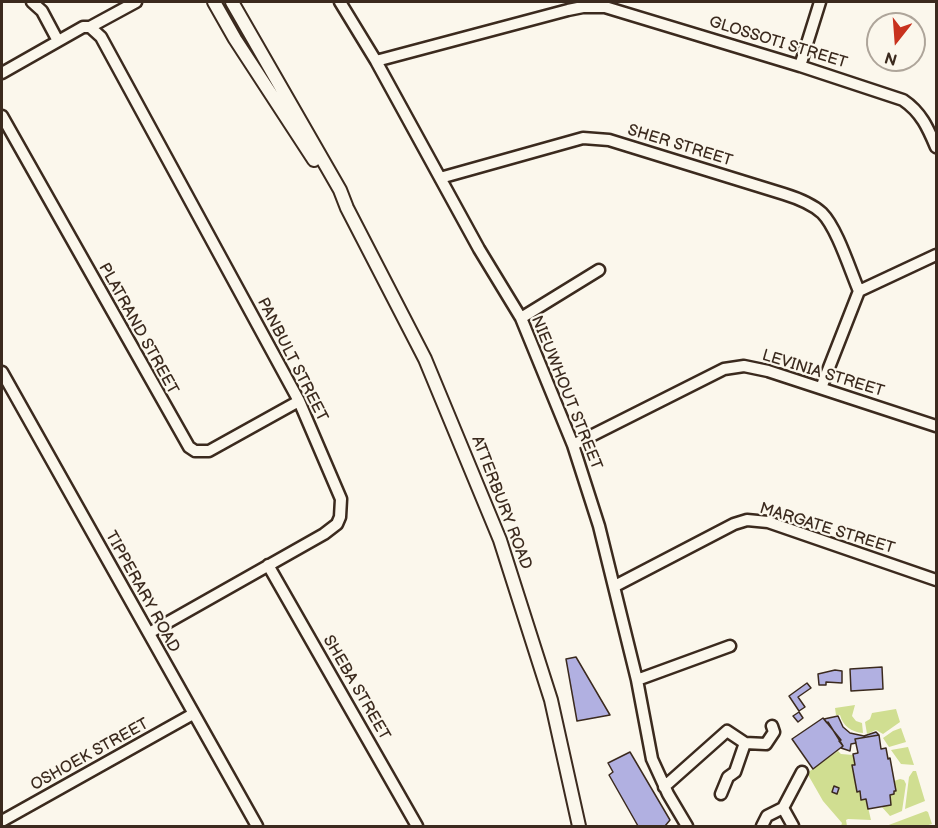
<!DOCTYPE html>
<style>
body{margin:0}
#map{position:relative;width:938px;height:828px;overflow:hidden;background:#fbf7ec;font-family:"Balsamiq Sans",sans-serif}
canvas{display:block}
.frame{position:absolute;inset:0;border:3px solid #3b2a1e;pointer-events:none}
.north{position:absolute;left:866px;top:12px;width:60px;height:60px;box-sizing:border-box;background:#fbf7ec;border:2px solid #aea59a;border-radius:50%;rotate:197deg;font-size:16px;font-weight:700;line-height:24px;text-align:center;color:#3b2a1e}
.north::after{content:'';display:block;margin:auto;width:21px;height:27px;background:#c8321e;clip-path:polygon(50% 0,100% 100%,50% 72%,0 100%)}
</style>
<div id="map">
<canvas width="938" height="828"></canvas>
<div class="frame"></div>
<div class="north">N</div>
</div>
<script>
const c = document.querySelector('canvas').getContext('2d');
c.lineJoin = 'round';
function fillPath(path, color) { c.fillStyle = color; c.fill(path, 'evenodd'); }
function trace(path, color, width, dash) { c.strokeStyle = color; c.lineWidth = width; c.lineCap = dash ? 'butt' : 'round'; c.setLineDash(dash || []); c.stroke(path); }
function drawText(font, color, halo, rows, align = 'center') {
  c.font = font + ' "Balsamiq Sans",sans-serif'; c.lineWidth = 4.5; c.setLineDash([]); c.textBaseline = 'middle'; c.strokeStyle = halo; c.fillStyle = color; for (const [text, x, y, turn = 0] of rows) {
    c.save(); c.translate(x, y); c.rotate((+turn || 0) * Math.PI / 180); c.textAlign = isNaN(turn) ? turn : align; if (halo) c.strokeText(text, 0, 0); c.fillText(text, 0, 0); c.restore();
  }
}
const green = new Path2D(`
 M855,705L852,716L856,721L862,723L863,733C851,732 843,726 840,715H836L835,708Z
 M896,709L900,722L883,734L876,730L867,734L865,722L870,719L872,713Z
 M901,728L906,742L889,747L883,738L893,731Z
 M908,747L914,765L901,764L891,750Z
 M838,751L841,754L853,755L855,765H852L857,792L860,791L861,799H866L871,820L848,819L846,820L847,826H841L842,823L823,801L807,773Z
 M913,771H916L925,801L905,809L909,777Z
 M900,779L904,780L906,784L902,811L890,816L881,806L891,805L890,795L896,790L894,781Z
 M926,811L928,812L932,824L925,826H886Z`);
const building = new Path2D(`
 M576,657L610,715L577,721L566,659Z
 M882,667L883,689L851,691L850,669Z
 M835,670L842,671V683L826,682V685H819L818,674Z
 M807,683L811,688L798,697L805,707L799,711L789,696Z
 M799,712L803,718L798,722L793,716Z
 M838,716L843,727L850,733L864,736L876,732L879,735L855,739L856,743L851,744L850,751L841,748L843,746L839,741L841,740L824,719Z
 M823,718L827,723L828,722L843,746L813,769L792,739Z
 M879,735L881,749L886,748L888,759L890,758L896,791H894V794L890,795L891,805L868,809L866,799L861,800L860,791L857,792L852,765H855L853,754L858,753L855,739Z
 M630,752L670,820L665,826H638L609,775L613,772L608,763Z
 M834,786L839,788L837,794L832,792Z`);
const minor = new Path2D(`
 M32,2L42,11L58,41
 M340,2L376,61L479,249L521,318L573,445L599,526L637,680L652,759L668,794L687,826
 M90,27L101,37L299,401L341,499L340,517L337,524L324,534L149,633
 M376,61L568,10L583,7H605L800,66L903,100C921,112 928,128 936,147
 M800,66L820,2
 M2,73L83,27H90L136,2
 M2,116L189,447L195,451H209L299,401
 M440,178L583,138L609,140L784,194C797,198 811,203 822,213C837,228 850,270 859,291
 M521,318L599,270
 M2,372L257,826
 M821,388L859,291L936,255
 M573,445L724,369L744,366L768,371L936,426
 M268,565L417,826
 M615,586L734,524L747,520L768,522L936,580
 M637,680L730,646
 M664,787L727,731L745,743L766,744L774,732L772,726
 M721,794L728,777L735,772L745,743
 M2,821L193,714
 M762,826L767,816L783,808
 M793,826L783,808L802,772`);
const major = new Path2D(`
 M214,2L235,39L314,160
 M232,2L340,190L347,208L425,359L500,540L551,700L579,826`);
const streetNames = [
 ["GLOSSOTI STREET",778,43,17],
 ["SHER STREET",680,146,17],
 ["PLATRAND STREET",138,329,61],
 ["PANBULT STREET",292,360,63],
 ["LEVINIA STREET",823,374,17],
 ["NIEUWHOUT STREET",566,393,68],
 ["ATTERBURY ROAD",501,503,69],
 ["MARGATE STREET",827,529,17],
 ["TIPPERARY ROAD",142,592,61],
 ["SHEBA STREET",356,688,60],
 ["OSHOEK STREET",90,755,-29]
];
fillPath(green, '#d0de91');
fillPath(building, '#b1b0e1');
trace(building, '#3b2a1e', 1.5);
trace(minor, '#3b2a1e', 15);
trace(major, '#3b2a1e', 16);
trace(minor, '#fbf7ec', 10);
trace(major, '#fbf7ec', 12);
drawText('16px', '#3b2a1e', '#fbf7ec', streetNames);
</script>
